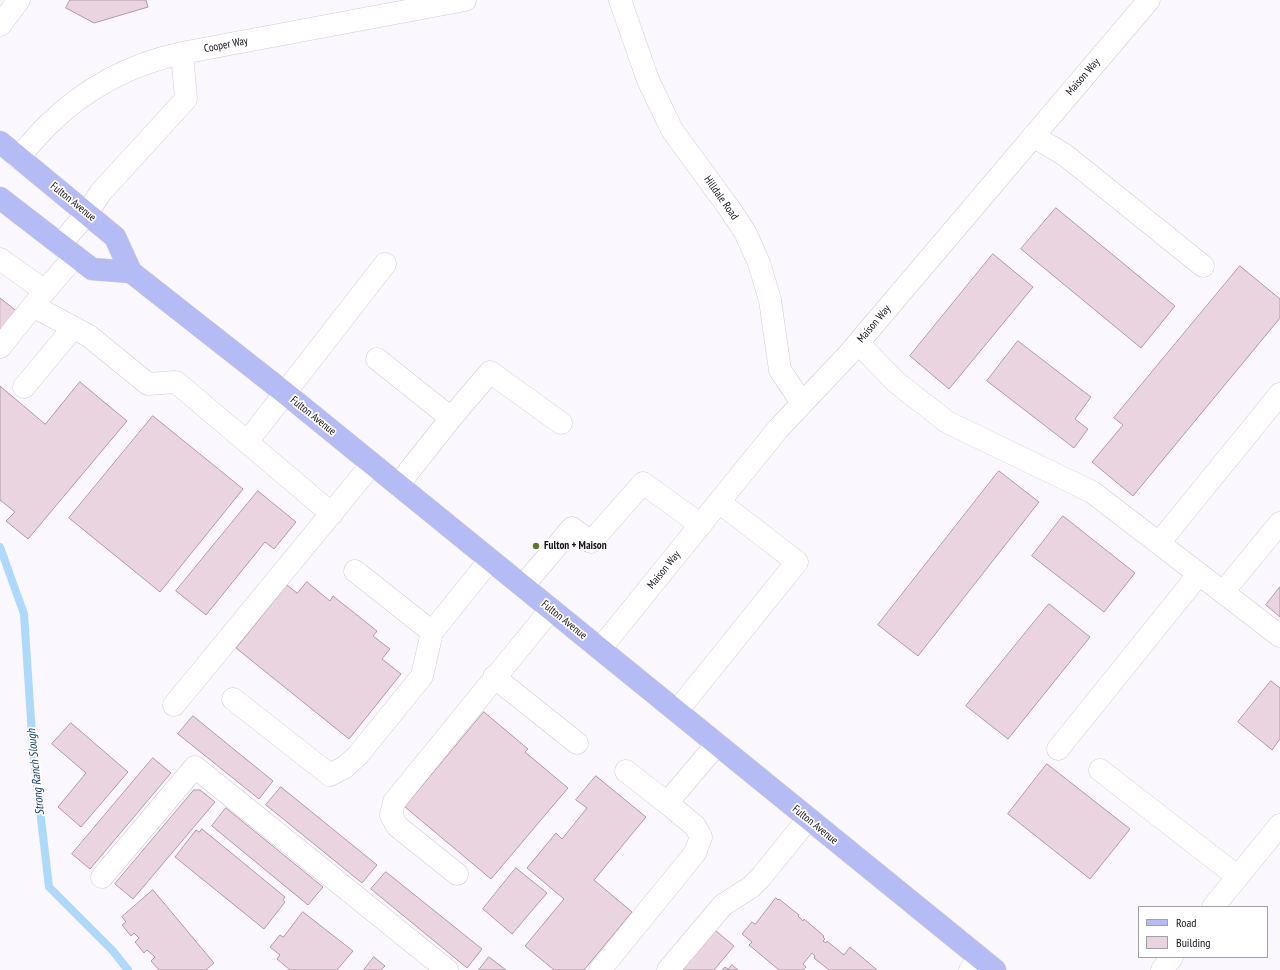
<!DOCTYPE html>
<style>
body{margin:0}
#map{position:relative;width:1280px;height:970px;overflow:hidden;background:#fbf7ff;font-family:"PT Sans Narrow",sans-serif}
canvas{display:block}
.legend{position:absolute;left:1138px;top:906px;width:130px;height:52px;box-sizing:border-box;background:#fff;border:1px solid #a1a0a3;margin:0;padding:5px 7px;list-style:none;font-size:12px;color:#151118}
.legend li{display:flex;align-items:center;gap:8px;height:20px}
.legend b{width:20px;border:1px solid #a1a0a3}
</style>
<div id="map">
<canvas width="1280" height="970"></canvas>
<ul class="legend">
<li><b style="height:5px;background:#b4bbf5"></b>Road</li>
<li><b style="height:11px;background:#ead4df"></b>Building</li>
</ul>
</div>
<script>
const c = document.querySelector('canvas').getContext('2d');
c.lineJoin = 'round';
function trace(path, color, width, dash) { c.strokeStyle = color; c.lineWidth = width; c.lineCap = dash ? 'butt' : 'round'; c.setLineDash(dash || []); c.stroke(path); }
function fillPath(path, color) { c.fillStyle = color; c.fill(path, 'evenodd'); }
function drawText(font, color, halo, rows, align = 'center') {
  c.font = font + ' "PT Sans Narrow",sans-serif'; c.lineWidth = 3.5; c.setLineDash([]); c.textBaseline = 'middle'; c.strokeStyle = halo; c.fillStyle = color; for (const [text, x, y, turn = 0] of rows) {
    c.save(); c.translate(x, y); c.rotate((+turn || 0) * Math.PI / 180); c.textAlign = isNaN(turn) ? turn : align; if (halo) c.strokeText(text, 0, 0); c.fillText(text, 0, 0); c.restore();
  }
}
const stream = new Path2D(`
 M0,547L24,614L33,750L49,887L113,951L128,970`);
const building = new Path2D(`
 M70,0H146L148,7L94,23L66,8Z
 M1056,208L1175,306L1141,348L1021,249Z
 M993,254L1033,287L949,389L910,356Z
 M1240,266L1280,299V318L1133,496L1092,462L1123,425L1114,418Z
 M0,298L19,313L0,337Z
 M1018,341L1091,397L1075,419L1088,429L1074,448L987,381Z
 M80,382L127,421L28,539L6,521L15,512L0,500V386L45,424Z
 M153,416L243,489L160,592L69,518Z
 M999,471L1039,502L918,656L878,625Z
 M258,491L296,522L274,549L265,542L206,615L176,591Z
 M1063,516L1135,573L1104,612L1032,556Z
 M307,582L330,601L333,596L377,631L373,636L390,649L382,659L401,674L349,739L236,648L287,585L297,593Z
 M1280,587V617L1266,605Z
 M1049,604L1090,637L1008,739L966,706Z
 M1271,681L1280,688V739L1272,750L1238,722Z
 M484,712L528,749L525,752L568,788L491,879L405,807Z
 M193,716L273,781L259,799L178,734Z
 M71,723L128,772L81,827L58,807L86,773L52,744Z
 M153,758L171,773L90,869L72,854Z
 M1047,764L1130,829L1090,879L1008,814Z
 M596,776L646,817L594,880L632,912L584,970H554L525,946L564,899L527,868L556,833L562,839L587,808L576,800Z
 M281,787L377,865L362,883L266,805Z
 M194,790H200L215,802L133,899L115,884Z
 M226,808L323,887L308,905L212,826Z
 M202,829L285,897L283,900L285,902L264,929L175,857L196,830L199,832Z
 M516,868L547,893L512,934L483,909Z
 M386,872L482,949L467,968L371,889Z
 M153,890L214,963L206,970H159L151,961L155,957L147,950L144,953L135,942L139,938L134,933L131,936L122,925L126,922L122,917Z
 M776,898L778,900L779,899L799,915L798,916L803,921L804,919L824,936L823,937L825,939L823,941L826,943L827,941L844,955L850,947L877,970H829L814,958L815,956L812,953L803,964L806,967L803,970H779L749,945L752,942L742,934L752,922L755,924Z
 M303,912L353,951L337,970H290L277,959L280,955L270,947L280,935L283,937Z
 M716,931L734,946L714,970H683Z
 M374,957L385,966L381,970H364Z
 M489,957L506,970H479Z
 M732,965L738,970H722L725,967L728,969Z`);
const minor = new Path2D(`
 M620,0L648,80L672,130L729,208L745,232L759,263L770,300L780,370L802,403
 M0,25L19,0
 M1033,136L1065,155L1203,266
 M18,158C28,147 37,136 47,126C84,89 131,64 182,53L465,0
 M60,245L87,213L101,192L186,99L182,53
 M0,259L45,291
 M33,306L89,336L148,384L176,382L332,514
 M858,343L896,382L947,422L1092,492L1280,636
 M0,347L45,291L75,256
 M377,359L451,418L398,485
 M24,387L73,328
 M451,418L490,372L561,423
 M247,442L385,264
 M1159,543L1280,394
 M355,571L432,632L490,560
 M523,586L572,528L591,542L643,483L701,525
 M1223,592L1280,523
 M600,649L778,429L847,356L1149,0
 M494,677L577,743
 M233,699L330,775L345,767L358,755L422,676L432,632
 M174,705L372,464
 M677,711L797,562L719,502
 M1058,749L1199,574
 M1100,770L1238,877
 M626,771L667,803
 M457,874L397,826L391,815L394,802L551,609
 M102,877L195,767L447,970
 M1213,907L1280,825
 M600,970L695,853L701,837L695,826L667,803L717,744
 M668,970L723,905L751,887L761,877L808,819
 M970,970L980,958
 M1162,970L1172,957`);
const major = new Path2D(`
 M0,142L115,237L131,272L285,393L995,970
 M0,198L92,269L131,272`);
const markers = [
 [536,546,4,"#5e772a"]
];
const streetNames = [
 ["Cooper Way",226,45,-11],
 ["Maison Way",1083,77,-49],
 ["Hilldale Road",721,198,55],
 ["Fulton Avenue",73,202,39],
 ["Maison Way",874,324,-50],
 ["Fulton Avenue",313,416,39],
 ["Maison Way",664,570,-51],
 ["Fulton Avenue",564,620,39],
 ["Fulton Avenue",815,825,39]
];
const poiNames = [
 ["Fulton + Maison",544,546]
];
const waterNames = [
 ["Strong Ranch Slough",36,772,-96]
];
trace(stream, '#acd9fc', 8);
fillPath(building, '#ead4df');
trace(building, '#af9aa5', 1);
trace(minor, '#d4c9dc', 23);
trace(major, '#d5d4d5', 23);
trace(minor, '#fff', 22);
trace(major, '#b4bbf5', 22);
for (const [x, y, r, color] of markers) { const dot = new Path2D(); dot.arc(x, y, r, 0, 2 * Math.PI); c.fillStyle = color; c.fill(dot); trace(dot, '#fff', 1.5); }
drawText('11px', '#151118', '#fff', streetNames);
drawText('bold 11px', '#151118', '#fff', poiNames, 'left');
drawText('italic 12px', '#17425f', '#fff', waterNames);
</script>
